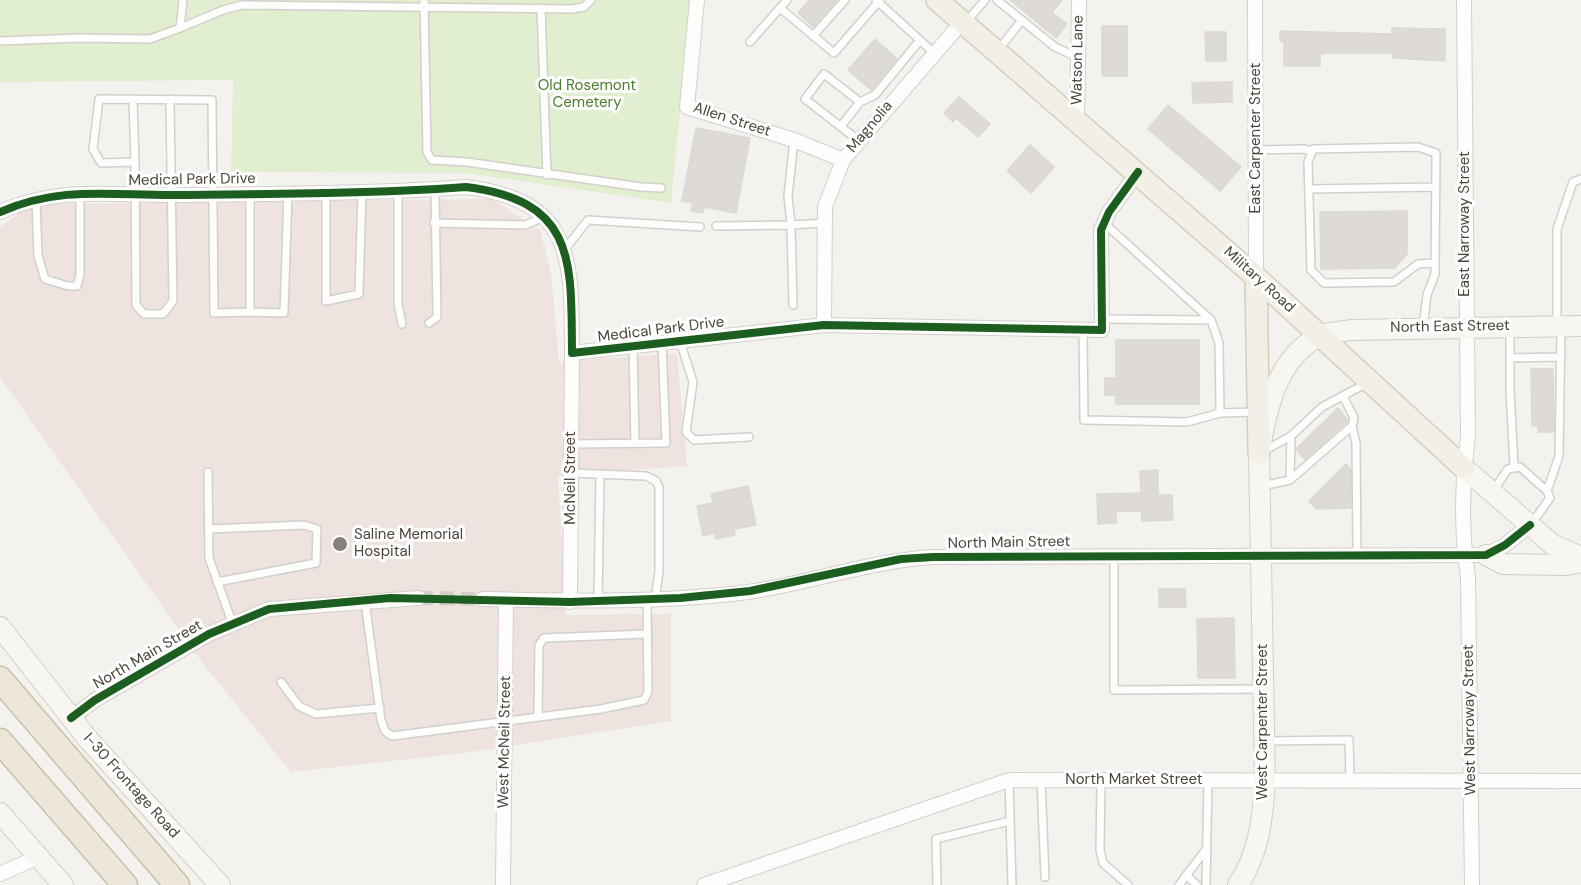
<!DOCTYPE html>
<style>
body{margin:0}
canvas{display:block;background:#f4f2ee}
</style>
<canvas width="1581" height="885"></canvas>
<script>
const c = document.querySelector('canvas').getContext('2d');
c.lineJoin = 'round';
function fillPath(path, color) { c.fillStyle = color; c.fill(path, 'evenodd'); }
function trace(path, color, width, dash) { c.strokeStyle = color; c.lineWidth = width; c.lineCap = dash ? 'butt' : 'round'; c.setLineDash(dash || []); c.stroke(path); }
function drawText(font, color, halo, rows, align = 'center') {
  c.font = font + ' "DM Sans",sans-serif'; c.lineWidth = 6; c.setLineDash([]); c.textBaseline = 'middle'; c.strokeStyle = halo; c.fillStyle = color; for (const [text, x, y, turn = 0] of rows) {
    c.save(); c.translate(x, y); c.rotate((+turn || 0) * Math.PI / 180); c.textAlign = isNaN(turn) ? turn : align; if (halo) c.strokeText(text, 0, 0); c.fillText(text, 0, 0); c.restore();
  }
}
const medical = new Path2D(`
 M492,199L540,230L551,274L559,362L677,353L687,466L558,476L566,615L671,614V721L465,753L291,772L204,665L0,377V227L32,204Z`);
const green = new Path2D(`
 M0,0H691L671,203L466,173L231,172L233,80L0,82Z`);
const building = new Path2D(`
 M809,0H837L813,27L798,13Z
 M1010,0H1062L1052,12L1067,24L1056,38Z
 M1102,26H1127V76H1102Z
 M1392,28L1445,29V61L1393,58L1392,53H1324L1320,54V66H1284V41H1280V31L1392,34Z
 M1205,32H1226V61H1206Z
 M875,39L897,59L871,90L848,70Z
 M1232,82V102L1193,103L1192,83Z
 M959,97L990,124L978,137L956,118L953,122L944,113Z
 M1168,105L1241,167L1220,191L1148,129Z
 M696,128L750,138L736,213L704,207L703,213L691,211L693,203L682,201Z
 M1030,145L1054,167L1031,193L1007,171Z
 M1407,211V254L1395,268L1321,269L1320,212Z
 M1116,340H1199V404H1116V395H1105V378H1116Z
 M1531,369H1553L1554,432H1538V426H1532Z
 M1338,408L1348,421L1305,460L1296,449Z
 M1346,464L1351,470V508L1316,509L1309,501Z
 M1158,470V495H1172L1173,520L1142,521L1141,511H1116V523L1098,524L1097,494L1141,493L1140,471Z
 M748,486L756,525L734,529L735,535L716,539L715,533L703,536L697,506L713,503L711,494Z
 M1159,589H1185L1186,607H1159Z
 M1234,618L1235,678H1198L1197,619Z`);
const minorTunnel = new Path2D(`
 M419,598L483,599`);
const service = new Path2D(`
 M424,0L427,152L432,160L467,162L641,187L661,188
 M876,0L934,53
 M997,0L1055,47L1077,57
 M541,8L547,175
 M780,8L834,53L880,0
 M966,22L985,0
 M180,28L223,10L242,5L572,9L584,7L591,0
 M813,36L845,0
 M0,41L79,38L150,39L180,28L183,0
 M750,42L787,0
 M999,49L1022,20
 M133,99L135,162
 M170,99L173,301L163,314H144L136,305L135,162L101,163L93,149L99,99L212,100L214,313L250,312
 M841,126L860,102L875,95L920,40
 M858,140L805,99L824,74L860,102
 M1257,150L1305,149L1312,152
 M1309,189L1436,187
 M398,190V304L402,324
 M326,191V301L359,294L362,191
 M250,195V312L284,313L288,192
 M36,200L38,256L45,279L68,286H77L80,275V193
 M434,223L525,225L544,217
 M1104,223L1211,320
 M716,226L791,225L788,196L794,140
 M565,249L588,220L700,227
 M793,305L791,225L825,223
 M429,323L437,317L435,189
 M1557,326V229L1573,182L1581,179
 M1423,327L1427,295L1435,274L1436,153L1418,147L1313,149L1308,162L1311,270L1324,283L1394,282L1418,264L1435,263
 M1510,328V390L1514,466
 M1083,329L1084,420L1187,422L1220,413L1219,343L1211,320L1103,319
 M680,341L693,382L686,432L694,440L749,437
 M633,346L635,443
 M1510,358L1561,357
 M1220,413L1256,412
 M1352,426L1356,443L1357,555
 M571,444L666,443L662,343
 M1264,451L1291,436L1322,407L1367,383
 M208,472L209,558L233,625
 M571,473L646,476L656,481L659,487V572L655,600
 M1290,480L1352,426L1354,418L1343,396
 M1262,486L1290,480L1291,436
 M1493,491L1508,469L1520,467L1547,491L1550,498L1532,523
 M1547,491L1559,456L1561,327
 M209,529L304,525L317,529L316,563L217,582
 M1114,555V690L1261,689
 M365,601L381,720L385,731L392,736L601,709L644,700L648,692L647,600
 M598,602L600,474
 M281,682L299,706L316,714L380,708
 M538,717L539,645L544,638L647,634
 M1266,741L1349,740L1350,780
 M1009,780L1012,885
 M1041,780L1045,877
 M1101,780L1100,850L1103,863L1128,885
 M1186,875L1197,885
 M937,885L936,839L1010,821
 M1179,885L1207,848
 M1206,885L1208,780`);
const minor = new Path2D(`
 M697,0L687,107L794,140L843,160
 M1255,0L1256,277
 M1464,0L1468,436C1462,483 1461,532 1468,578L1472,885
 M1077,120L1079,0
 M0,212C59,186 108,195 170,195C268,194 368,194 466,187C577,201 571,262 572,353L824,325L1102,330L1101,230L1109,212L1138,172
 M824,325L825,207L843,160L962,22
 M483,599C572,601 660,603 748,592C810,583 869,561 933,557L1486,555L1505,545L1530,525
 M570,602L572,353
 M71,718L95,700L209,634L269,609L419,598
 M0,874L38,857
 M503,885L506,600
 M704,885L1009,780L1581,781`);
const secondary = new Path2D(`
 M1464,468L1553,545L1581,557
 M1486,555L1503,564L1566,565L1581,562
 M0,627L87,738L220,885
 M0,813L63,885
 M1238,885C1259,853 1263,818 1265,781L1259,453C1267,410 1275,360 1319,336C1327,332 1341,332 1351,330L1581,326`);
const primary = new Path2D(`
 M937,0L1256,277L1464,468
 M1256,277L1259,453`);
const motorway = new Path2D(`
 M0,679L177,885
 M0,741L125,885`);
const cycleway = new Path2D(`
 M0,212C59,186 108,195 170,195C268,194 368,194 466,187C577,201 571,262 572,353L824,325L1102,330L1101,230L1109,212L1138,172
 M71,718L95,700L209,634L269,609L390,598L570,602L680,598L750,591L901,559L933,557L1486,555L1505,545L1530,525`);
const markers = [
 [340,544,8,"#868178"]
];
const streetNames = [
 ["Watson Lane",1078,60,-89],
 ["Allen Street",732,120,18],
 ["Magnolia",870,127,-50],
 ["East Carpenter Street",1256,138,-90],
 ["Medical Park Drive",192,180,-1],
 ["East Narroway Street",1465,224,-90],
 ["Military Road",1259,280,42],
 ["North East Street",1450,327,-1],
 ["Medical Park Drive",661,330,-7],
 ["McNeil Street",571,478,-90],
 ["North Main Street",1009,543,-1],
 ["North Main Street",148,655,-30],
 ["West Narroway Street",1470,720,-91],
 ["West Carpenter Street",1263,722,-90],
 ["West McNeil Street",505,742,-89],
 ["North Market Street",1134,780],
 ["I-30 Frontage Road",131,786,48]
];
const parkNames = [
 ["Old Rosemont",587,86],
 ["Cemetery",587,103]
];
const poiNames = [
 ["Saline Memorial",354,535],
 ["Hospital",354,552]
];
fillPath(medical, '#eee3df');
fillPath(green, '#e1eecf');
fillPath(building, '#dedbd6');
trace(building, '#dcd9d4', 1.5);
trace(minorTunnel, '#d2cfca', 14, [14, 7]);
trace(service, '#d2d0cb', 10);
trace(minor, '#d2d0cb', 16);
trace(secondary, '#d3cfc5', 22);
trace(primary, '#d6cebb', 24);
trace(motorway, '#cbbfa9', 27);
trace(service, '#fdfdfc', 7);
trace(minor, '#fdfdfc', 14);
trace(secondary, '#f7f6f1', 20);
trace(primary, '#f2efe6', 21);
trace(motorway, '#ede7db', 24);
trace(cycleway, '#1b5e20', 8);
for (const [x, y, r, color] of markers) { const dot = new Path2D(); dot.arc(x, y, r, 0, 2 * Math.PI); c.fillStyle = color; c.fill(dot); trace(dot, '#fff', 2); }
drawText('15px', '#4b4439', '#fff', streetNames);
drawText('15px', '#4a7e2a', '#fff', parkNames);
drawText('15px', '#4b4439', '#fff', poiNames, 'left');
</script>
